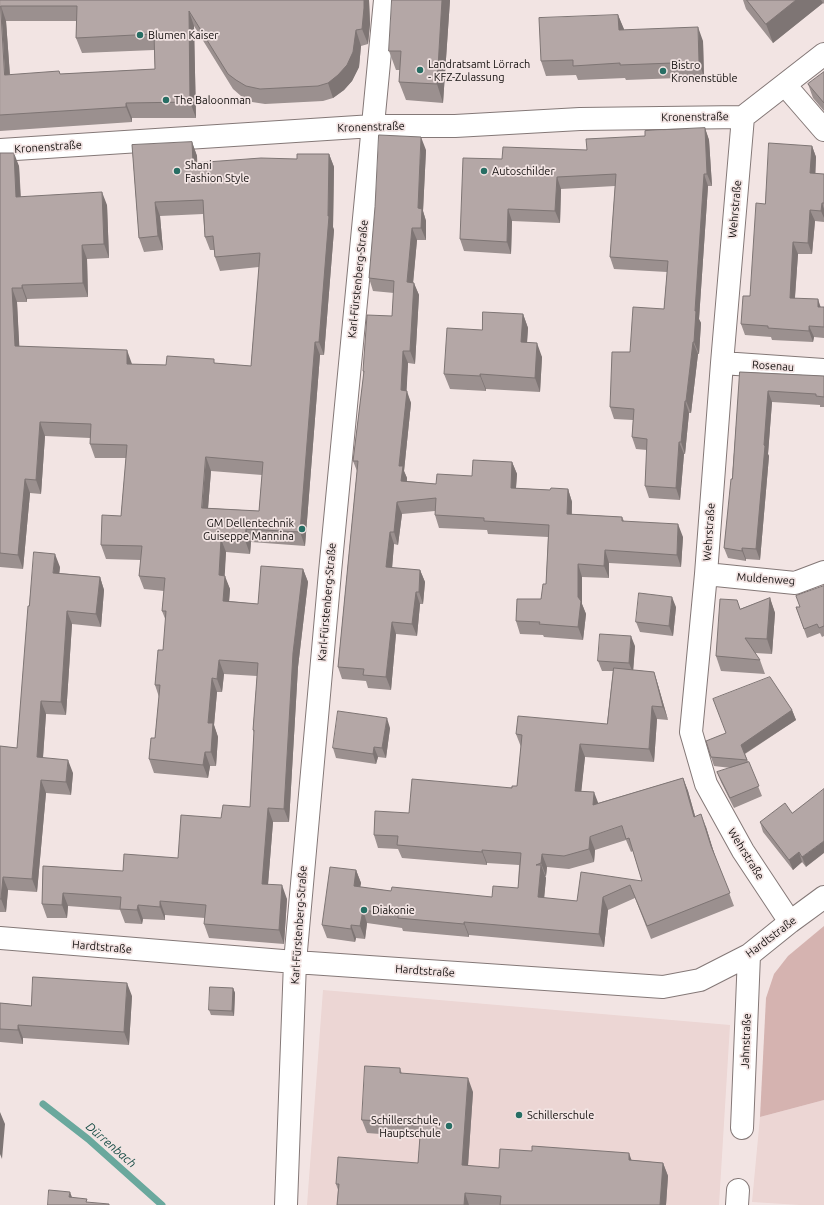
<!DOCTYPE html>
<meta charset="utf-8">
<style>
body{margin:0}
canvas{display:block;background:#f2e4e3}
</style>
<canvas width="824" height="1205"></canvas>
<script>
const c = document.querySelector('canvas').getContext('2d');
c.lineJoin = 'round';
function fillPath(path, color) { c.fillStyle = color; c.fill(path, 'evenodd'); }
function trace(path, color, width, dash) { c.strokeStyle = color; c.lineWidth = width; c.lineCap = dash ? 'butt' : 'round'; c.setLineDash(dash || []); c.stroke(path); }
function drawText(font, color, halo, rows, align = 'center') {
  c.font = font + ' Ubuntu,sans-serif'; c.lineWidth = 3.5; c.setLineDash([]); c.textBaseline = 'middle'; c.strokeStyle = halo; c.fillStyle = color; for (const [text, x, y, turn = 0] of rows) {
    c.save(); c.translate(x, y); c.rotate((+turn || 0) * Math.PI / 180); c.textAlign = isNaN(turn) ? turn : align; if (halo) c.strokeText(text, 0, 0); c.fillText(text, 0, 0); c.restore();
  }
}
const built = new Path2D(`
 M323,990L730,1025L719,1205H307Z
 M824,1100V1205H800L752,1202L760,1117Z`);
const green = new Path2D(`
 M824,926V1100L760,1117L766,998L774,974L788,956Z`);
const stream = new Path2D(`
 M43,1104L88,1139L162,1205`);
const minor = new Path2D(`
 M785,85L824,130
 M743,117L722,363L706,574L691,732L706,784L743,851L790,922
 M743,117L824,54
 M0,150L373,126H455L580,119L743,117
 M722,363L824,370
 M706,574L795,583L824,572
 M0,938L295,962L663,987L700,980L749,955L790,922L824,897
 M742,1128L749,955
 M286,1205L295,962L330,572L385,0
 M737,1205L738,1190`);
const wall = new Path2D(`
 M0,0H369L370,24L368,44L361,46L359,67L352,81L344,90L333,98L323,101L265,104L252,102L241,96L233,89L194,26L196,118H132V122L0,131ZM6,21H76V38L82,53L154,50L155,69L60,74L10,75Z
 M392,0H450L443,103L406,100L399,82L400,70H396L389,51Z
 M743,0H824V4L823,3L773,43L746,9Z
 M618,15L624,30L703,41L704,77L626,80L625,78L578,80L576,75L546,76L541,61Z
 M824,72V111L813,98L808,84Z
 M705,128L709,140L712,186H708L699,319L701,323L699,354H698L691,413H689L685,454H684L680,500L649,498L645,486L647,450L636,449L632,437L633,420L614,419L610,407L630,352L664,309L667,272L614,269L610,257L615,186L561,189L560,223L512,221L511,254L464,251L460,239L502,159L587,150L645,136Z
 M192,142L197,156V163L297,159L329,154L334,167L333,227L334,230L324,355H320L305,546L251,542L250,554L226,552L224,576L230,589L229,601L258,604L303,569L308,582L298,667L289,822H273L268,884L287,899L284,944L209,938L204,924L205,918L165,915V920L143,919L142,924L125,923L120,910L68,906L67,918H47L42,904L43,866L123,871L178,858L221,818L250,807L254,733L253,730L257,676L224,674L222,692H217L214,725L218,737L216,766H210L208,778L154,773L149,759L155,738L159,697L155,685L163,650L166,621L162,611L164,591L144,589L139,576L141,560L106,559L101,545L121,516L126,458H95L90,444V438L45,436L41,494L30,493L23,569L0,567V153L19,166L21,197L107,205L109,258L87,259L88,297L27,299V302H17L19,346L132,364L166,365L215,363L251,366L259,267L220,271L215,257L214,250H210L205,237L203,214L160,216L163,250L144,252L139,238L132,145ZM211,471L262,475L259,511L208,508Z
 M812,146L816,157L815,174H824V222L815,221L812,254H798L795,298L821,307H824V338L814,337L813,342L772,340L771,337L745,335L741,324L750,296L765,204Z
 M426,150L423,211L426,221V240H417L413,282L419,295L415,364L408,363L406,391L411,403L404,471L407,478V481L436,484L472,476L512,462L517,474L516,488L550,490L568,489L572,502V514L622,517L624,521L683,537L681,567L609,563V578L582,577V604L586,614L583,640L544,637L543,635L520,634L516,621L541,599L546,584L548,537L488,534L487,530L439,528L435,515V511L402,514L398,545L394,544L392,568L420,570L425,582L423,604H420L417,636L396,634L391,690L368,688L366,681L342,679L338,667L357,471L353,461L364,374L363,371L392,316L394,293L373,291L369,278Z
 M523,314L528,328L527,342L542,357L540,392L486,389V391L450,389L444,374L482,330Z
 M740,372L824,376V407H820V405L772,402L768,454L769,456L760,560L746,559V561L728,558L724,548L732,479Z
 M60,567L59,573L100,577L104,590L101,627L72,624L66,715L46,714L43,758L73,773L71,795L46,793L37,892L8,890L6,912H0V746L17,748L29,606Z
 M824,586V636L822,637L820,633L807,638L796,607H800Z
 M770,598L775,613L772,654L755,653L760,660L765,674L721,671L716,656L740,609Z
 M676,607L673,636L640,632L636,622Z
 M635,646L633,670L654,672L658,685L668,720L657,719L654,762L585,757L581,791L598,803L683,778L688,791L695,816L706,827L714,853L734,906L651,939L635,898L608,910L604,947L469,935V937L403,931L402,928L367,923L365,939L356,938L355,942L327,938L322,925L356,870L361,883L360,887L391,891L492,897L518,888L519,865L487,863V865L402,858L398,849L378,848L374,835L409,813L517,786L521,747L516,734L607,724L613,671H602L598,661ZM626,840L631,852L633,851L642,881L577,901L544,898L546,878L545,876H546L547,867L569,869L594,862L595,850Z
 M792,710L796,720L745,754L762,796L734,808L721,782L717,772L731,768L714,766L711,757Z
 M390,728L386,758L378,757L376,764L336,758L333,748Z
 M792,813L806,867L802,862L793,870L763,832L760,822Z
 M233,988L235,993L234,1016L211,1015L209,1010Z
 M132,996L129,1045L23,1038V1044L0,1042V1003L31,1006Z
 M400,1068L402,1074L473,1092L468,1166L499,1168L632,1160L663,1163L668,1176L666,1205H337L338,1190L336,1184L418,1163L420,1137L367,1133L362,1120Z`);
const shadedWall = new Path2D(`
 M364,0H369L370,24L368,44L362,29Z
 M442,0H450L443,103L437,84Z
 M796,0H821L823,3L773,43L766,24Z
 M1,6L6,21L11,91L5,75Z
 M189,11L194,26L196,118L190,102Z
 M618,15L624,29V45L619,30Z
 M698,27L703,41L704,77L699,62Z
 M356,30L361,46L359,67L352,81L344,90L333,98L328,83Z
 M126,103L132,118V122L126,107Z
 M705,128L709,140L712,186L707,174Z
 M421,137L426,150L423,211L426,221V240L421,228L418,208Z
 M192,142L197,156L198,177L193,163Z
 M812,146L816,157L815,185L810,173Z
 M14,153L19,166L21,210L16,197Z
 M329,154L334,167L333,227L334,230L324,355L319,342L328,216Z
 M704,174L708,186L699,319L701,323L699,354L694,342L695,311Z
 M557,177L561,189L560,223L555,211Z
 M102,192L107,205L109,258L104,244Z
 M155,202L160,216L163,250L158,236Z
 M822,203L824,209V218L821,211Z
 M508,209L512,221L511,254L507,242Z
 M810,210L815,221L812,254L808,243Z
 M412,228L417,240L412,295L407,282Z
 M793,242L798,254L794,309L790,298Z
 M82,245L87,259L88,297L83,283Z
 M414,283L419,295L415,364L410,351Z
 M22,285L27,299V302L22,288Z
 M12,288L17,302L20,359L15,346Z
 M818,299L822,311L818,307Z
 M523,314L528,328L526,357L521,342Z
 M809,326L814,337L813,342L809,331Z
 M315,342L320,355L305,546L300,532Z
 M693,342L698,354L691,413L686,401Z
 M537,343L542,357L540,392L535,378Z
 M127,350L132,364H127Z
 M403,351L408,363L406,403L401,390Z
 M480,374L486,389V391L480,376Z
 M407,391L411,403L404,471L407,478L406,494L401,481L399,466Z
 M768,391L772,402L768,454L769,456L760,560L756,549Z
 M685,401L689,413L685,454L681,442Z
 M40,422L45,436L41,494L36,480Z
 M679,442L684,454L680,500L676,488Z
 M206,457L211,471L207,521L202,508Z
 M512,462L517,474L515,500L511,488Z
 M25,479L30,493L23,569L18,555Z
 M568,489L572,502L571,526L567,514Z
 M397,502L402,514L398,545L394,532Z
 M678,524L683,537L681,567L677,555Z
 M246,529L251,542L250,554L245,540Z
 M390,532L394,544L391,580L386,567Z
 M221,539L226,552L224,589L219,575Z
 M742,548L746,559V561L742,551Z
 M605,550L609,563V578L604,566Z
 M55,554L60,567L58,586L53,573Z
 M578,564L582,577V604L586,614L583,640L578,627Z
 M303,569L308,582L298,667L289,822L284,809L293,653Z
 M420,570L425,582L423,604L419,592Z
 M225,576L230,589L228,615L223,601Z
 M100,577L104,590L101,627L96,614Z
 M416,592L420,604L417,636L412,624Z
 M672,597L676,607L673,636L669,626Z
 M770,598L775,613L772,654L767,639Z
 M67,611L72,624L66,715L61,702Z
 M392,622L396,634L391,690L386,677Z
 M631,636L635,646L633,673L629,663Z
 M219,660L224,674L222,692L217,679Z
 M654,672L658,685L668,720L663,707Z
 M212,678L217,692L214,725L218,737L216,766L211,752L208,723Z
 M41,701L46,714L42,770L37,757Z
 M652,706L657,719L654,762L649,749Z
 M792,710L796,720L744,754L741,745Z
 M387,718L390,728L386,758L382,748Z
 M580,744L585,757L580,804L575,791Z
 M374,747L378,757L376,764L373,754Z
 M205,752L210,766L208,778L203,765Z
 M68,760L73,773L71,795L66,782Z
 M683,778L688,791L699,830L694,817Z
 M41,780L46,793L37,892L32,879Z
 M594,792L599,805H593Z
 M268,808L273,822L267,897L262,884Z
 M701,814L706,827L716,859L711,846Z
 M590,837L595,850L594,862L589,849Z
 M824,841V853L806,867L802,857Z
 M482,850L487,863V865L482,852Z
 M799,852L802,862L793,870L789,860Z
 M542,854L547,867L546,876L541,863Z
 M541,865L546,878L543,910L538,897Z
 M356,870L361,883L358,899L354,886Z
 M3,877L8,890L6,912L1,899Z
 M282,885L287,899L284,944L279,930Z
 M63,893L68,906L67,918L62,905Z
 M603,897L608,910L604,947L599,934Z
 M160,901L165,915V920L160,907Z
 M138,905L143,919L142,924L137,910Z
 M363,910L367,923L365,939L360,926Z
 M464,922L469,935V937L464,924Z
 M351,925L356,938L355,942L351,929Z
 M127,983L132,996L129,1045L124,1032Z
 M233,988L235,993L234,1016L232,1011Z
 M18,1025L23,1038V1044L18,1030Z
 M468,1078L473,1092L467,1179L462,1165Z
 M0,1112L5,1124L2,1159L0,1154Z
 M629,1153L634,1167L629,1160Z
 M663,1163L668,1176L666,1205H660Z
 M70,1192L75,1205L69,1197Z
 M465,1193L469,1205H464Z`);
const building = new Path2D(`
 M0,0H364V8L362,29L356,30L353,52L347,65L338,75L328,83L318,86L260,89L246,86L236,80L228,74L189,11L190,102L126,103V107L0,115ZM1,6H77L76,38L154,34L155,69L60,74L59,71L5,75Z
 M392,0H442L437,84L399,82L401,51H389Z
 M747,0H796L766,24Z
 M618,15L619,30L698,27L699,62L620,65V63L573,66V60L541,61L539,18Z
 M824,72V103L808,84Z
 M705,128L707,174H704L695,311H696L694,342H693L686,401H685L681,442H679L676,488L645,486L647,439L632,437L634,409L610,407L612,352H630L633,307L664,309L668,261L610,257L616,174L557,177L555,211L508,209L507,242L460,239L463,158L502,159L503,147L587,150L586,139L645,136V131Z
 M379,135L421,137L418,208L422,209L421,228H412L407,282L414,283L410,351H403L401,390L407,391L399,466H403L401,481L436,484L437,474L472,476L473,460L512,462L511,488L550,490L551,488L568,489L567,514L622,517V521L678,524L677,555L605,550L604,566L578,564V597L581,601L578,627L539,624L540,622L516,621L517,599H541L543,584H546L549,525L484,521V518L435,515L436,498L397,502L394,532H390L386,567L420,570L419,592H416L412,624L392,622L386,677L363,675L364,669L338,667L358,461H353L364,371H363L367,315L392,316L394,281L369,278L375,207Z
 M192,142L193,163L261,158L297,159V154H329L328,216H329L319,342H315L300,532L246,529L245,540L221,539L219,575L225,576L223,601L258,604L261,566L303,569L293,653L284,809L268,808L262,884L282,885L279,930L204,924L206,905L160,901V907L138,905L137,910L120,909L121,897L63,893L62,905L42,904L43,866L123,871L124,854L178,858L181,815L221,818L223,805L250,807L254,730H253L258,663L219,660L217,679L212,678L208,723H213L211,752H205L203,765L149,759L151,738H155L160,685H155L158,650H163L166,611H162L165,578L139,576L142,546L101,545L102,515L121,516L127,445L90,444L91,424L40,422L36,480L25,479L18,555L0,553V153H14L16,197L102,192L104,244L82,245L83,283L22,285V288H12L15,346L127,350V364L166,365L167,356L214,359V363L251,366L260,253L215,257L213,236L205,237L203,200L155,202L158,236L139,238L132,145ZM206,457L263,462L259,511L202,508Z
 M769,143L812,146L810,173L824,174V203H822L821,211L810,210L808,243L793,242L790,298L818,299V307H824V327L809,326V331L768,328V326L741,324L743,296H750L756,203L765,204Z
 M483,312L523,314L521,342L537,343L535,378L480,374V376L444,374L447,328L482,330Z
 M740,372L824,376V397L816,396V394L768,391L764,445L765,446L756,549L742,548V551L724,548L731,479H732Z
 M34,552L55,554L53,573L100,577L96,614L67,611L61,702L41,701L37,757L68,760L66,782L41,780L32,879L3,877L1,899H0V746L17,748L28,606H29Z
 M824,586V626L819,628L817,624L804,629L796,607H800L796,596Z
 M639,593L672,597L669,626L636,622Z
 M770,598L767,639L745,638L760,660L716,656L720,599L737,600L740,609Z
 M600,634L631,636L629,663L598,661Z
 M614,668L654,672L663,707L652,706L649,749L580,744L575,791L594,792L593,805L683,778L694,817L701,814L711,846L730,893L647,926L630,885L603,897L599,934L464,922V924L398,918V915L363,910L360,926L351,925V929L322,925L330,867L356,870L354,886L391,891L392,887L492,897L493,886L518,888L521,853L482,850V852L397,845L398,836L374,835L375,811L409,813L412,779L512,788V786H517L522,735L516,734L518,716L607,724ZM622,826L626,839L629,838L642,881L581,872L577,901L538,897L541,865H536L541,863L542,854L564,856L589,849L590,837Z
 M770,677L792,710L741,745L747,760L711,757L706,741L726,733L713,699Z
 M338,711L387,718L382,748L374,747L373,754L333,748Z
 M749,762L759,786L730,798L717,772Z
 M824,789V841L802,857L799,852L789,860L760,822L785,803L792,813Z
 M33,977L127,983L124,1032L18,1025V1030L0,1029V1003L31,1006Z
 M210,987L233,988L232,1011L209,1010Z
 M365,1066L400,1068V1073L468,1078L462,1165L499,1168L500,1149L532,1151V1146L629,1153V1160L663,1163L660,1205H500L501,1196L465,1193L464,1205H337L339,1184H336L338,1157L418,1163L421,1123L362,1120Z
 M49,1190L70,1192L69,1197L87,1199L86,1202L109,1204V1205H48Z`);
const markers = [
 [140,35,4,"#276e64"],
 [420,70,4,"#276e64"],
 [663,71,4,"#276e64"],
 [166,100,4,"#276e64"],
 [177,171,4,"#276e64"],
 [484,171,4,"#276e64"],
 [302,529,4,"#276e64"],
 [364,910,4,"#276e64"],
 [519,1115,4,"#276e64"],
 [449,1126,4,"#276e64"]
];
const poiNames = [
 ["Blumen Kaiser",148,35],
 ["Landratsamt Lörrach",428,64],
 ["- KFZ-Zulassung",428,77],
 ["Bistro",671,65],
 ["Kronenstüble",671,78],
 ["The Baloonman",174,100],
 ["Shani",185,165],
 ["Fashion Style",185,178],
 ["Autoschilder",492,171],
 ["GM Dellentechnik",294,523,"right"],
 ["Guiseppe Mannina",294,536,"right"],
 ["Diakonie",372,910],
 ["Schillerschule",527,1115],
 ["Schillerschule,",441,1120,"right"],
 ["Hauptschule",441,1133,"right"]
];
const streetNames = [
 ["Kronenstraße",695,117,-1],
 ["Kronenstraße",371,127,-2],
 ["Kronenstraße",48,147,-4],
 ["Wehrstraße",735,209,-85],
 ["Karl-Fürstenberg-Straße",358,279,-84],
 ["Rosenau",773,366,4],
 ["Wehrstraße",709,532,-86],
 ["Muldenweg",766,579,4],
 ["Karl-Fürstenberg-Straße",327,602,-85],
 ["Wehrstraße",746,854,58],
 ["Karl-Fürstenberg-Straße",299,925,-86],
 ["Hardtstraße",771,937,-37],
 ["Hardtstraße",102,947,5],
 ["Hardtstraße",425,971,4],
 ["Jahnstraße",746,1041,-88]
];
const waterNames = [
 ["Dürrenbach",111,1145,41]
];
fillPath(built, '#ecd6d4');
fillPath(green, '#d5b3b0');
trace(stream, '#6aa89d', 7);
trace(minor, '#847877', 24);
trace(minor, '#fff', 22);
fillPath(wall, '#9b908f');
fillPath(shadedWall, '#7e7574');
fillPath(building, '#b4a7a6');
trace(building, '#7e7574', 1);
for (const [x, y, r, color] of markers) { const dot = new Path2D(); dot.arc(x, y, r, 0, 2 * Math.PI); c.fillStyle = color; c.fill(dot); trace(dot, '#f2e4e3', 1.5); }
drawText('11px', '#130f0e', '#f2e4e3', poiNames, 'left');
drawText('11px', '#130f0e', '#f2e4e3', streetNames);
drawText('italic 12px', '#164c45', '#f2e4e3', waterNames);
</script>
